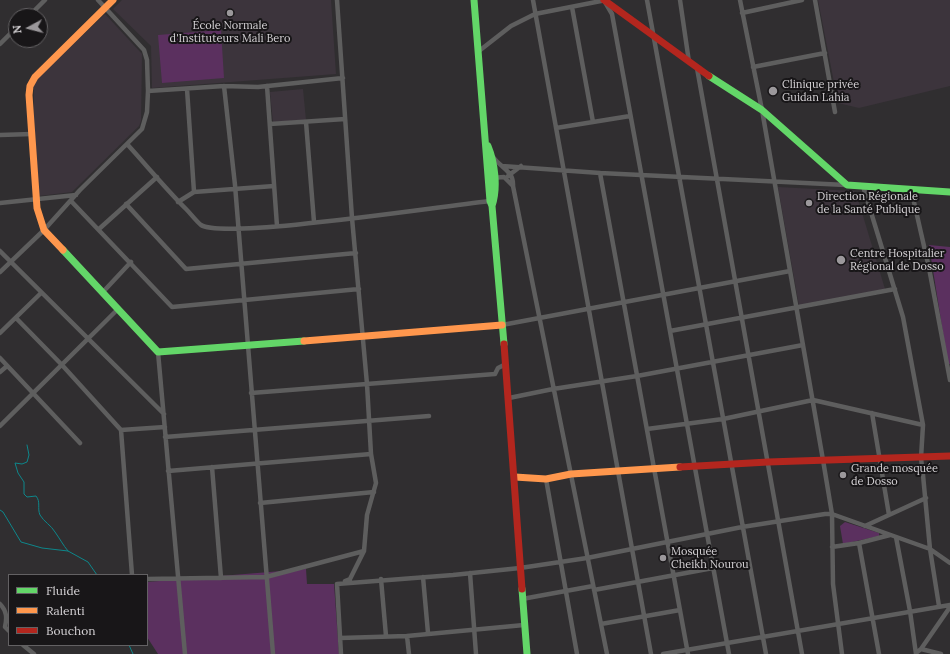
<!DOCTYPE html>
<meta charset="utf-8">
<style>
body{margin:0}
#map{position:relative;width:950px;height:654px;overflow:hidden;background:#302e30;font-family:Lora,serif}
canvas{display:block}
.legend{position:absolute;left:8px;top:574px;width:140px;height:72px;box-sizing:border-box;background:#181618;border:1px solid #636163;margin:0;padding:5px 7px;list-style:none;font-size:12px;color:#d4d1d4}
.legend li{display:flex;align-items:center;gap:8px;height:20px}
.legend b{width:20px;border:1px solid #636163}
.north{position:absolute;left:8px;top:8px;width:40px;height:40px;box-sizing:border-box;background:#181618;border:1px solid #636163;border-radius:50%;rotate:263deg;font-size:11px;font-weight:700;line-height:16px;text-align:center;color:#d4d1d4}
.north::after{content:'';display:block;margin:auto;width:14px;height:18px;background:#9b989b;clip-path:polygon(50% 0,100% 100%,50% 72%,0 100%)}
</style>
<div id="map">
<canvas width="950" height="654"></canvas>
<ul class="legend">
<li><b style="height:5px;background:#63d668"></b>Fluide</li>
<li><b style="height:5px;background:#ff974d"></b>Ralenti</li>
<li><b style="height:5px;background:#b3261e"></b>Bouchon</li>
</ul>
<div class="north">N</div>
</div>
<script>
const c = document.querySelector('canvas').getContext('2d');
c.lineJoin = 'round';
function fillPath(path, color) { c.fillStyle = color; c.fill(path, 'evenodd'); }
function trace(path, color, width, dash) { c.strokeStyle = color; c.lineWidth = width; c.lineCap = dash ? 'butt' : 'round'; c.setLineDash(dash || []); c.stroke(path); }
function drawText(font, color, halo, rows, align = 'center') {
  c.font = font + ' Lora,serif'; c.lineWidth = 4; c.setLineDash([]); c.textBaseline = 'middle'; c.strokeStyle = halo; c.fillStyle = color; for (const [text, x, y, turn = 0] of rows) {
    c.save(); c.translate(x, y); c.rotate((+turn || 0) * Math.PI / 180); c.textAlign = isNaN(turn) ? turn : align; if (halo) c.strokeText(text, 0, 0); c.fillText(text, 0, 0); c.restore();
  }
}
const built = new Path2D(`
 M122,0H331L336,74L152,88L151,46L113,9Z
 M818,0H950V86L859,108L838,103Z
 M105,14L142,54L141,121L139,126L72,192L39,196L34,120V85L39,77Z
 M303,89L306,120L273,122L270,92Z
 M778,187L854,191L857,196L885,289L799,306Z`);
const green = new Path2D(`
 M221,30L224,78L162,83L158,35Z
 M929,245L950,247V364H948Z
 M845,522L879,533V536L843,544L840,526Z
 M306,569L307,584H334L339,654H158L147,637V582Z`);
const stream = new Path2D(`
 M27,445L29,455L27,462L22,464L15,463L18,473L24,482V494L27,497L36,496C41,502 37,508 40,515C44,522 51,525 55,532C60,539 63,545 68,551
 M0,510L3,512L21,542L42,548L68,551L88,562L97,575
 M129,645L133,654`);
const street = new Path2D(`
 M337,0L352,218L367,384L371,454L376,483L367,515L364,551L350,579L345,581
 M533,0L651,654
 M647,0L766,654
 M680,0L689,62
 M740,0L762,110L823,460L832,514L833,584L842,654
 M815,0L835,112
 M605,2L612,14L729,654
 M572,7L593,122
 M742,13L802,0
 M29,16L45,0
 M0,44L16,28
 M479,51L511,26L535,14L606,0
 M753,67L825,53
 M697,68L802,654
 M224,86L235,185L273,654
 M267,86L277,226
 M148,91L224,86L258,87L343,78
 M306,122L314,222
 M270,124L345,119
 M556,128L630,116
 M0,135L32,134
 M127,144C147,166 166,189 186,209C191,214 196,221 201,225C224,240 449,205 491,201
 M493,157C501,168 514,171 513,186L607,654
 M502,166L600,173L846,185
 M600,173L688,654
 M508,176L521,166
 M492,178L504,177L513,186
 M863,186L903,317L923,425L921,458L923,475L930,549L939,606
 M911,189L929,268L950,380
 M194,192L274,186
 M71,201L172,307L359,289
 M178,202L194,192L187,89
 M0,203L76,195
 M126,204L186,269L356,253
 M99,229L157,177
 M0,251L164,414
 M0,272L44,230L80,190L142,129L147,112L148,91L147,60L144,50L98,0
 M102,293L131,262
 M16,318L62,365L121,430L132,575
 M502,325L790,271
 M670,331L895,289
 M0,333L41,293
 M158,352L185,654
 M0,358L80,443
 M0,372L7,366
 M251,393L495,374L498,368L506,364
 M509,398L553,389L637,376L803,345
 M872,413L889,515
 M0,426L118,309
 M647,429L723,419L813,400L923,425
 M121,430L165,427
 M165,437L429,416
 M212,467L221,578
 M168,471L371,454
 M546,479L577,654
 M260,503L374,492
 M865,526L926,498
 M896,537L910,611L916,654
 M859,543L879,654
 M832,547L859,543L890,535
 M470,573L476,654
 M423,577L428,633
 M147,579L266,577L364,551
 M381,579L386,636
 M337,584L453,575L520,568L587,558L742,527L825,514H832L930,549L950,563
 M337,584L341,654
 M594,590L713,568
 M522,599L593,586
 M0,604C7,611 7,618 5,627L9,631
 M601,624L680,610
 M407,636L409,654
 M340,638L407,636L524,625
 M23,645L34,654
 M921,649L941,654
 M916,653L921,649L950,607
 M663,654L950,605`);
const fast = new Path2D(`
 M474,0L490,201L492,206L504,344
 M709,76L762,110L847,185L950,192
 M488,146C495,163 498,188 492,206
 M63,250L158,352L304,341
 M522,589L527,654`);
const slow = new Path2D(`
 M63,250L44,230L37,208L29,95L30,86L35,77L113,0
 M304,341L502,325
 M515,477L546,479L571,474L680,467`);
const jam = new Path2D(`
 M604,0L709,76
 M504,344L522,589
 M680,467L768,462L950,456`);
const markers = [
 [230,13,4,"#9b989b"],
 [773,91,5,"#9b989b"],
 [809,203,4,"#9b989b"],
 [841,260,5,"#9b989b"],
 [843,475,4,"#9b989b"],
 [663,558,4,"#9b989b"]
];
const poiNames = [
 ["École Normale",230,26,"center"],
 ["d'Instituteurs Mali Bero",230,39,"center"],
 ["Clinique privée",782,85],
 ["Guidan Lahia",782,98],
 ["Direction Régionale",817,197],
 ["de la Santé Publique",817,210],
 ["Centre Hospitalier",850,254],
 ["Régional de Dosso",850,267],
 ["Grande mosquée",851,469],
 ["de Dosso",851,482],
 ["Mosquée",671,552],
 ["Cheikh Nourou",671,565]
];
fillPath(built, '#3c343c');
fillPath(green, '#5b305f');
trace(stream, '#0e878b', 1);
trace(street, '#5e5e5e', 4.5);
trace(fast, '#63d668', 7);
trace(slow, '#ff974d', 7);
trace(jam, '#b3261e', 7);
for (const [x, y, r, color] of markers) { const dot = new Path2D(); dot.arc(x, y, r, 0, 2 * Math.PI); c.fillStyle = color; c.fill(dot); trace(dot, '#181618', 1.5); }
drawText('11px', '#d4d1d4', '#181618', poiNames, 'left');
</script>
